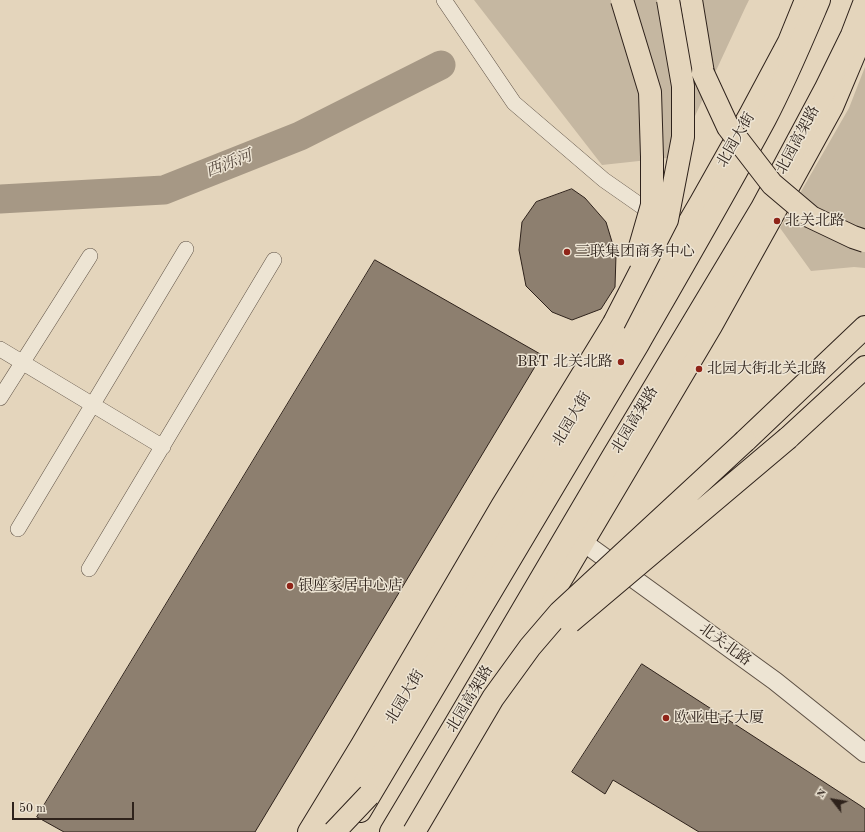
<!DOCTYPE html>
<meta charset="utf-8">
<style>
body{margin:0}
#map{position:relative;width:865px;height:832px;overflow:hidden;background:#e4d5bc;font-family:"Old Standard TT",serif}
canvas{display:block}
.north{position:absolute;left:813px;top:780px;width:40px;height:40px;-webkit-text-stroke:3px #ede4d3;paint-order:stroke;rotate:301deg;font-size:11px;font-weight:700;line-height:16px;text-align:center;color:#2e221b}
.north::after{content:'';display:block;margin:auto;width:14px;height:18px;background:#2e221b;clip-path:polygon(50% 0,100% 100%,50% 72%,0 100%)}
.scale{position:absolute;left:12px;top:802px;width:122px;height:18px;box-sizing:border-box;border:2px solid #2e221b;border-top:0;padding-left:5px;font-size:12px;line-height:14px;white-space:nowrap;color:#2e221b;-webkit-text-stroke:3px #ede4d3;paint-order:stroke}
</style>
<div id="map">
<canvas width="865" height="832"></canvas>
<div class="north">N</div>
<div class="scale">50 m</div>
</div>
<script>
const c = document.querySelector('canvas').getContext('2d');
c.lineJoin = 'round';
function fillPath(path, color) { c.fillStyle = color; c.fill(path, 'evenodd'); }
function trace(path, color, width, dash) { c.strokeStyle = color; c.lineWidth = width; c.lineCap = dash ? 'butt' : 'round'; c.setLineDash(dash || []); c.stroke(path); }
function drawText(font, color, halo, rows, align = 'center') {
  c.font = font + ' "Old Standard TT","Noto Serif SC",serif'; c.lineWidth = 3; c.setLineDash([]); c.textBaseline = 'middle'; c.strokeStyle = halo; c.fillStyle = color; for (const [text, x, y, turn = 0] of rows) {
    c.save(); c.translate(x, y); c.rotate((+turn || 0) * Math.PI / 180); c.textAlign = isNaN(turn) ? turn : align; if (halo) c.strokeText(text, 0, 0); c.fillText(text, 0, 0); c.restore();
  }
}
const green = new Path2D(`
 M474,0H749L746,6L676,157L602,165Z
 M865,67V268L854,267L811,271L780,228L849,108Z`);
const river = new Path2D(`
 M0,199L164,190L300,136L441,65`);
const building = new Path2D(`
 M572,189L585,198L606,222L616,255L615,287L601,309L572,320L552,312L526,286L519,250L522,222L536,202Z
 M375,260L542,355L255,832H64L37,817Z
 M642,664L861,806L865,809V832H699L613,780L605,794L572,772Z`);
const minor = new Path2D(`
 M444,0L514,103L604,180L657,217
 M0,349L163,447
 M0,398L90,256
 M18,529L186,249
 M89,569L274,260`);
const tertiary = new Path2D(`
 M583,542L775,681L865,753`);
const primary = new Path2D(`
 M513,656L541,613L711,326L771,218L832,107L864,31
 M326,832L463,600L648,293L701,202L750,115L789,42L806,0`);
const trunk = new Path2D(`
 M691,0L703,73
 M788,438L865,367
 M745,441L865,327
 M360,811C452,655 546,500 638,344C681,269 724,195 765,119C785,81 802,40 819,0
 M309,832L362,745L502,506L614,323
 M391,832L455,725L612,458L762,208L825,90L852,35L865,1`);
const trunkBridge = new Path2D(`
 M622,0L650,92L652,157V205L637,257
 M703,73L728,127L772,184L811,217L853,237L865,241
 M614,323L667,220L683,137V86L668,0
 M570,622L788,438
 M334,832L369,795
 M414,832L493,698L530,647L560,612L745,441`);
const markers = [
 [777,221,4,"#8f2418"],
 [567,252,4,"#8f2418"],
 [621,362,4,"#8f2418"],
 [699,369,4,"#8f2418"],
 [290,586,4,"#8f2418"],
 [666,718,4,"#8f2418"]
];
const streetNames = [
 ["北园大街",736,140,-60],
 ["北园高架路",798,140,-62],
 ["北园大街",572,419,-59],
 ["北园高架路",635,420,-59],
 ["北关北路",725,645,36],
 ["北园大街",405,697,-59],
 ["北园高架路",470,699,-59]
];
const poiNames = [
 ["北关北路",785,221],
 ["三联集团商务中心",575,252],
 ["BRT 北关北路",613,362,"right"],
 ["北园大街北关北路",707,369],
 ["银座家居中心店",298,586],
 ["欧亚电子大厦",674,718]
];
const waterNames = [
 ["西泺河",229,164,-21]
];
fillPath(green, '#c5b7a1');
trace(river, '#a69885', 29);
fillPath(building, '#8d7f6f');
trace(building, '#2e221b', 1);
trace(minor, '#5c4f43', 16);
trace(tertiary, '#5c4f43', 20);
trace(primary, '#2e221b', 24);
trace(trunk, '#2e221b', 24);
trace(minor, '#ede4d3', 15);
trace(tertiary, '#ede4d3', 18);
trace(primary, '#e4d5bc', 22);
trace(trunk, '#e4d5bc', 22);
trace(trunkBridge, '#2e221b', 24, []);
trace(trunkBridge, '#e4d5bc', 22);
for (const [x, y, r, color] of markers) { const dot = new Path2D(); dot.arc(x, y, r, 0, 2 * Math.PI); c.fillStyle = color; c.fill(dot); trace(dot, '#ede4d3', 1.5); }
drawText('15px', '#2e221b', '#ede4d3', streetNames);
drawText('15px', '#2e221b', '#ede4d3', poiNames, 'left');
drawText('italic 16px', '#584b40', '#ede4d3', waterNames);
</script>
